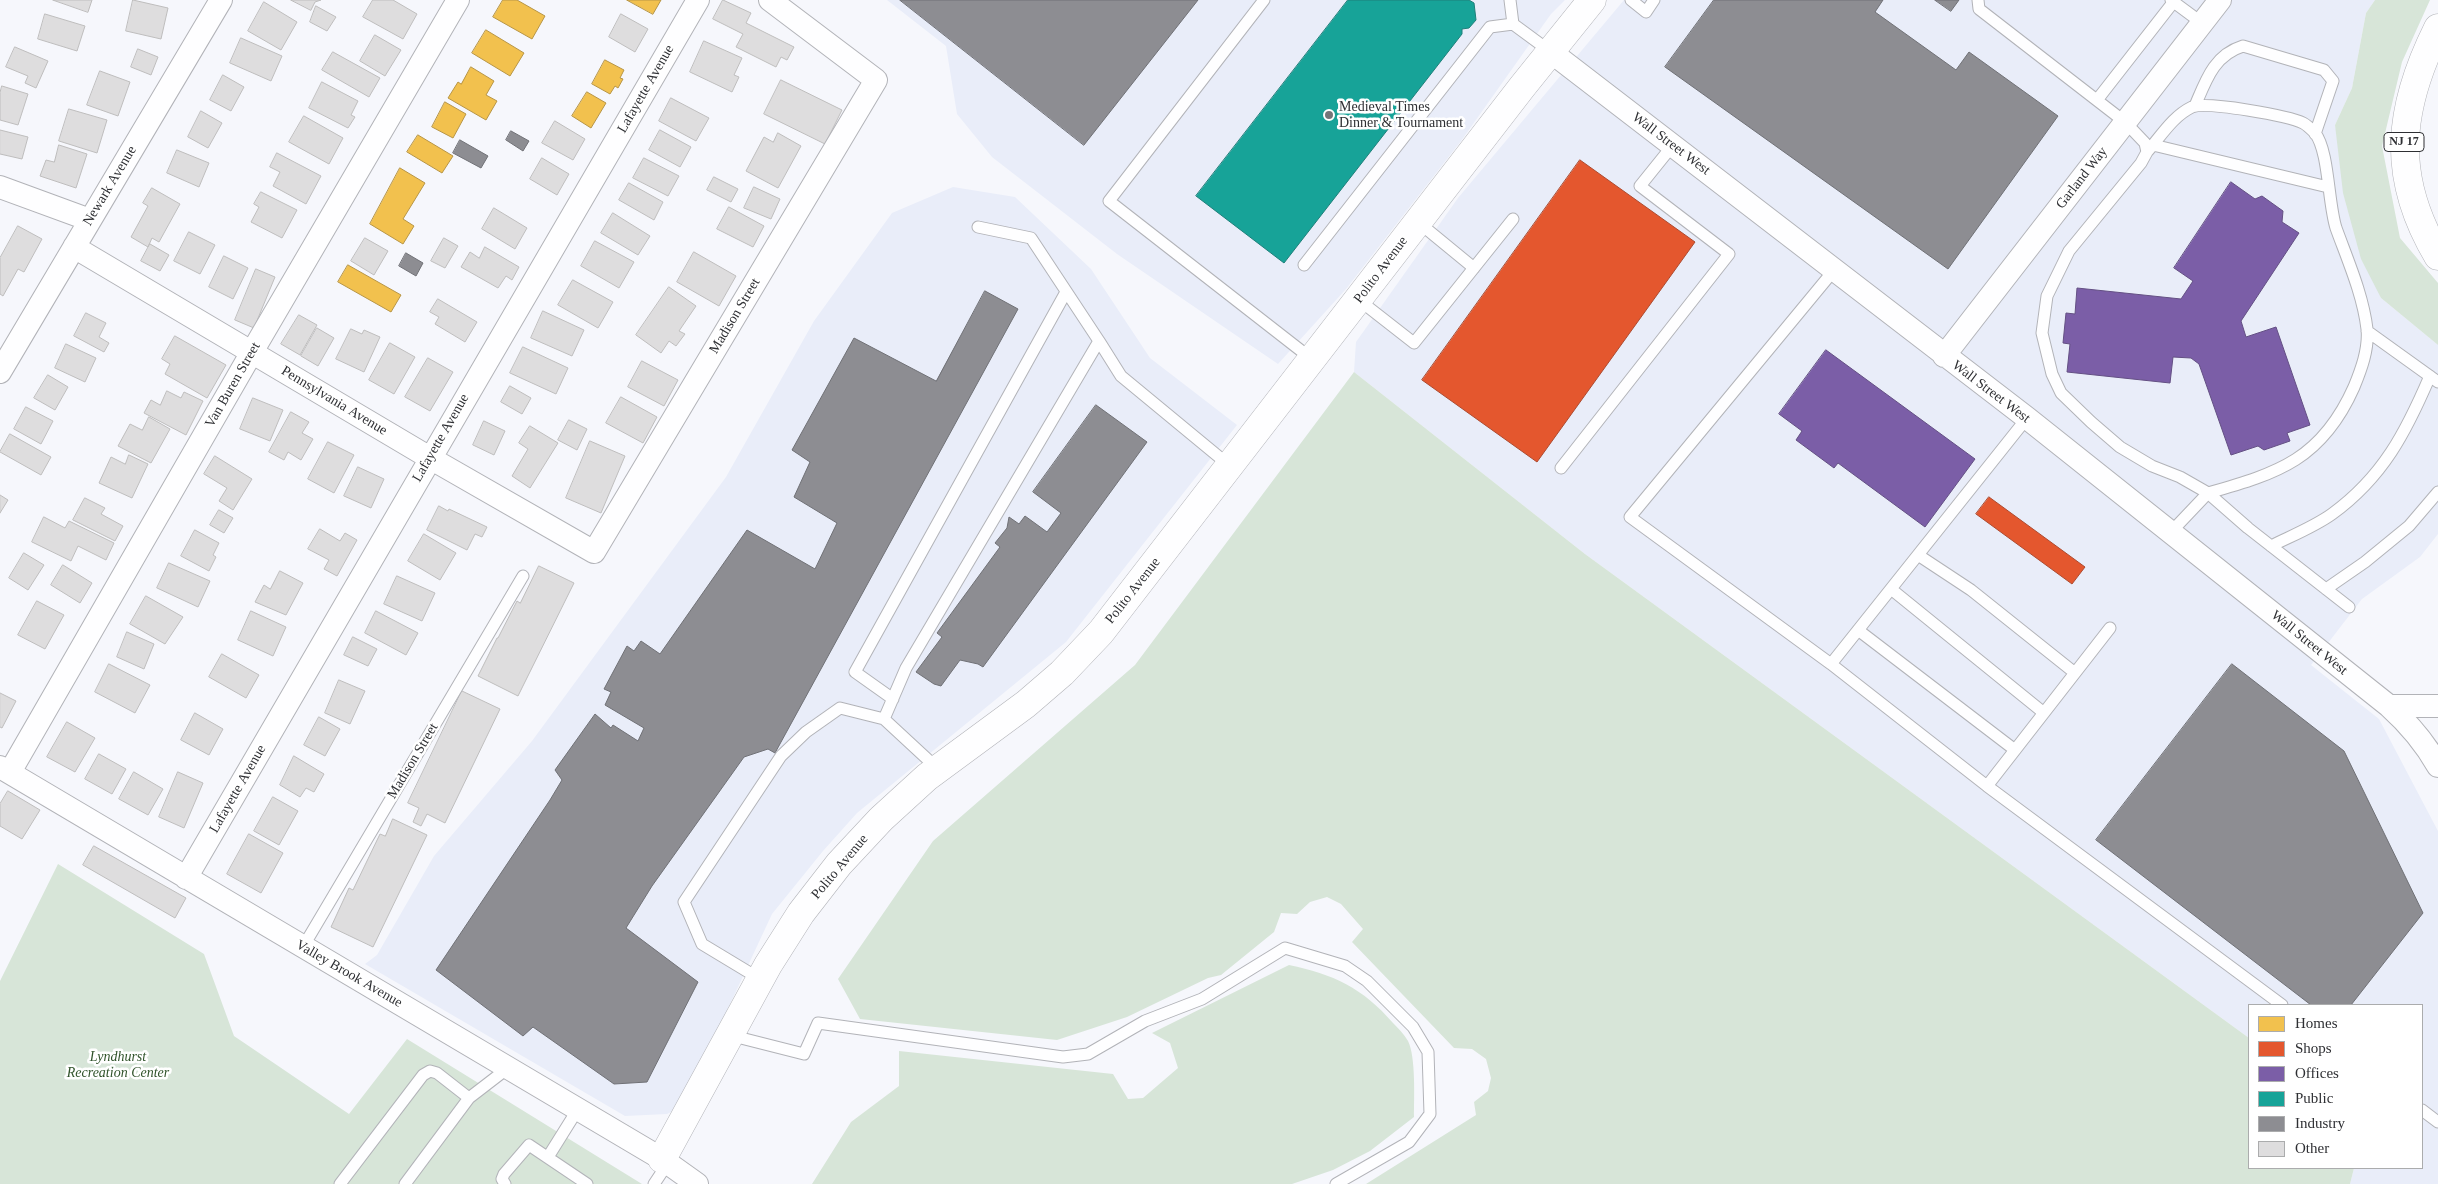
<!DOCTYPE html>
<style>
body{margin:0}
#map{position:relative;width:2438px;height:1184px;overflow:hidden;background:#f6f7fc;font-family:"Times New Roman",serif}
canvas{display:block}
.legend{position:absolute;left:2248px;top:1004px;width:175px;height:165px;box-sizing:border-box;background:#fff;border:1px solid #abacad;margin:0;padding:6px 9px;list-style:none;font-size:15px;color:#2e2f33}
.legend li{display:flex;align-items:center;gap:10px;height:25px}
.legend b{width:25px;border:1px solid #abacad}
</style>
<div id="map">
<canvas width="2438" height="1184"></canvas>
<ul class="legend">
<li><b style="height:14px;background:#f2c14e"></b>Homes</li>
<li><b style="height:14px;background:#e4572e"></b>Shops</li>
<li><b style="height:14px;background:#7b5ea7"></b>Offices</li>
<li><b style="height:14px;background:#17a398"></b>Public</li>
<li><b style="height:14px;background:#8d8d92"></b>Industry</li>
<li><b style="height:14px;background:#deddde"></b>Other</li>
</ul>
</div>
<script>
const c = document.querySelector('canvas').getContext('2d');
c.lineJoin = 'round';
function fillPath(path, color) { c.fillStyle = color; c.fill(path, 'evenodd'); }
function trace(path, color, width, dash) { c.strokeStyle = color; c.lineWidth = width; c.lineCap = dash ? 'butt' : 'round'; c.setLineDash(dash || []); c.stroke(path); }
function drawText(font, color, halo, rows, align = 'center') {
  c.font = font + ' "Times New Roman",serif'; c.lineWidth = 5; c.setLineDash([]); c.textBaseline = 'middle'; c.strokeStyle = halo; c.fillStyle = color; for (const [text, x, y, turn = 0] of rows) {
    c.save(); c.translate(x, y); c.rotate((+turn || 0) * Math.PI / 180); c.textAlign = isNaN(turn) ? turn : align; if (halo) c.strokeText(text, 0, 0); c.fillText(text, 0, 0); c.restore();
  }
}
const built = new Path2D(`
 M887,0H1565L1551,14L1461,141L1346,289L1278,364L1117,254L992,157L957,114L946,46Z
 M1624,0H2375L2366,13L2352,88L2335,125L2381,298L2438,345V534L2420,557L2362,599L2311,665L2379,719L2438,831V1184H2350L2354,1168H2422V1005H2249V1038L1585,554L1354,372L1356,342L1458,198Z
 M953,187L1015,197L1091,269L1150,358L1237,425L1066,642L857,813L823,851L772,914L724,1017L673,1111L667,1114L625,1116L365,964L377,955L434,856L532,741L726,477L814,321L892,213Z`);
const green = new Path2D(`
 M2375,0H2430L2402,62L2382,146L2400,238L2438,283V345L2381,298L2361,259L2343,193L2335,125L2352,88L2366,13Z
 M1354,372L1585,554L2249,1038V1168H2354L2350,1184H1366L1476,1115L1474,1102L1488,1091L1491,1078L1486,1059L1472,1049L1454,1048L1352,942L1363,929L1341,904L1327,897L1310,902L1297,914L1281,913L1274,932L1221,975L1208,978L1127,1017L1057,1040L860,1019L838,979L933,841L1135,665Z
 M58,864L204,954L234,1036L349,1114L407,1039L642,1184H0V981Z
 M1289,965C1333,974 1363,988 1393,1023C1398,1028 1404,1034 1408,1041C1416,1057 1414,1098 1414,1117L1370,1151L1333,1170L1292,1184H812L851,1122L899,1086V1051L1113,1074L1128,1099L1143,1098L1178,1068L1170,1043L1152,1033Z`);
const homes = new Path2D(`
 M503,0H517L545,16L532,39L493,17Z
 M627,0H661L653,14Z
 M486,30L524,53L510,76L472,53Z
 M605,60L624,70L620,78L623,79L618,88L615,86L610,94L592,84Z
 M471,67L494,81L486,95L497,101L486,120L448,98L458,82L461,84Z
 M587,92L606,103L591,128L572,116Z
 M445,102L466,114L453,138L432,127Z
 M418,135L453,156L442,173L407,152Z
 M400,168L425,183L403,219L414,226L403,244L370,224Z
 M348,265L401,295L391,312L338,282Z`);
const shops = new Path2D(`
 M1580,160L1695,242L1537,462L1422,380Z
 M1989,497L2085,567L2072,584L1976,514Z`);
const offices = new Path2D(`
 M2231,182L2255,199L2262,196L2283,211L2282,222L2299,233L2241,321L2246,337L2276,327L2310,425L2287,433L2290,441L2264,450L2258,446L2231,455L2199,364L2191,358L2173,357L2170,383L2067,372L2070,344L2063,343L2066,313L2075,314L2077,288L2181,299L2193,281L2174,268Z
 M1826,350L1975,459L1925,527L1838,463L1834,468L1796,440L1802,431L1779,414Z`);
const public = new Path2D(`
 M1348,0H1469L1474,3L1476,20L1469,28L1462,29V34L1284,263L1196,196Z`);
const industry = new Path2D(`
 M900,0H1198L1084,145Z
 M1714,0H1883L1875,12L1956,70L1969,52L2058,116L1948,269L1665,67Z
 M1935,0H1959L1951,11Z
 M511,131L529,141L523,151L506,140Z
 M460,140L488,156L481,168L453,153Z
 M406,253L423,263L416,276L399,266Z
 M985,291L1018,309L775,753L768,749L744,757L652,886L626,928L698,982L647,1082L614,1084L533,1027L523,1036L436,970L550,800L562,780L555,770L595,714L611,728L613,725L638,741L644,728L605,705L611,692L604,689L627,646L634,651L641,641L660,654L747,530L815,569L837,523L794,497L810,462L792,450L854,338L936,381Z
 M1096,405L1147,442L983,667L978,664L960,660L941,686L934,684L916,672L942,637L937,633L1000,547L995,543L1007,528L1009,517L1019,524L1025,516L1047,532L1061,513L1033,492Z
 M2232,664L2344,751L2423,913L2351,1005H2311L2096,840Z`);
const building = new Path2D(`
 M53,0H92L88,12Z
 M133,0L168,8L161,39L126,31Z
 M291,0H321L315,2L311,10Z
 M373,0H393L417,14L403,39L363,17Z
 M723,0L751,13L746,23L794,47L787,60L781,57L776,67L736,47L743,34L713,19Z
 M264,2L297,22L281,50L248,31Z
 M316,6L336,17L327,31L310,22Z
 M45,14L85,26L77,51L38,39Z
 M621,14L648,29L635,52L609,37Z
 M375,35L401,50L385,76L360,61Z
 M241,38L282,56L271,81L230,63Z
 M704,41L742,58L734,75L739,77L732,92L690,72Z
 M15,47L48,61L36,88L25,83L28,76L6,67Z
 M138,49L158,57L151,75L131,67Z
 M333,52L380,78L369,97L322,70Z
 M100,71L130,82L118,116L87,105Z
 M223,75L244,87L231,111L210,100Z
 M781,80L842,110L825,144L764,114Z
 M322,82L358,101L351,115L355,117L348,128L309,108Z
 M2,86L28,94L18,125L0,120V93Z
 M671,98L709,118L696,141L659,121Z
 M69,109L107,120L97,153L59,141Z
 M201,111L222,123L208,148L188,137Z
 M304,116L343,138L329,164L289,142Z
 M555,121L585,139L573,160L542,143Z
 M0,130L28,137L22,159L0,154Z
 M660,130L691,147L680,167L649,150Z
 M778,133L801,146L778,188L746,171L764,137L773,142Z
 M59,145L87,154L76,188L40,176L46,160L54,162Z
 M177,150L209,163L199,187L167,173Z
 M277,153L321,176L306,204L273,186L280,172L270,167Z
 M542,158L569,174L557,195L530,179Z
 M644,158L679,176L668,196L633,178Z
 M714,177L738,189L731,202L707,190Z
 M629,183L663,202L654,220L619,200Z
 M754,187L780,199L771,219L744,208Z
 M152,188L180,204L159,242L152,238L148,247L131,237L148,206L143,203Z
 M261,192L297,210L282,238L251,222L259,207L254,204Z
 M729,207L764,226L753,247L717,229Z
 M494,208L527,228L515,249L482,229Z
 M613,213L650,236L638,255L601,233Z
 M18,226L42,239L24,272L18,269L3,296L0,294V258Z
 M189,232L215,245L200,274L174,261Z
 M365,238L388,251L374,275L351,261Z
 M444,238L458,246L445,268L431,261Z
 M595,241L634,262L619,288L581,266Z
 M150,244L169,255L160,271L141,261Z
 M485,247L519,267L512,280L506,276L498,288L461,267L470,252L479,258Z
 M694,252L736,276L719,306L677,282Z
 M224,256L248,268L233,299L209,287Z
 M256,269L275,277L254,328L235,320Z
 M573,280L613,302L598,328L558,305Z
 M669,287L696,306L679,331L685,334L676,346L669,341L661,353L636,335Z
 M438,299L477,322L465,342L435,324L439,317L430,312Z
 M543,311L584,330L572,356L531,338Z
 M86,313L106,323L99,337L109,343L104,352L74,336Z
 M299,315L317,325L300,355L281,344Z
 M317,328L334,338L318,366L301,356Z
 M351,329L362,334L364,330L380,337L364,372L336,359Z
 M175,336L226,365L207,398L165,374L170,364L162,359Z
 M390,343L415,357L394,394L369,380Z
 M66,344L96,358L85,382L55,368Z
 M523,347L568,368L556,394L510,373Z
 M428,358L453,372L430,411L405,397Z
 M642,361L678,380L664,406L628,387Z
 M48,375L68,387L55,410L34,398Z
 M510,386L531,398L522,414L501,402Z
 M167,391L181,398L184,392L203,401L186,435L144,413L151,400L160,405Z
 M621,397L657,417L643,443L606,423Z
 M253,398L283,410L270,441L240,429Z
 M26,407L53,421L41,444L14,429Z
 M291,412L309,422L302,433L313,439L301,460L288,452L284,460L269,452Z
 M149,417L170,429L151,463L118,446L130,424L142,430Z
 M569,420L587,429L577,450L558,440Z
 M484,421L505,431L494,455L473,445Z
 M530,426L558,443L530,488L512,476L528,449L519,443Z
 M10,434L51,457L41,475L0,452Z
 M590,441L625,456L601,513L566,498Z
 M328,442L354,455L334,493L308,479Z
 M129,455L148,464L132,498L99,483L111,457L125,464Z
 M215,456L252,479L233,510L219,501L227,488L204,474Z
 M358,467L384,479L371,508L344,496Z
 M0,495L8,500L0,513Z
 M85,498L105,508L101,514L123,526L115,541L73,520Z
 M439,506L448,511L449,509L487,527L482,537L475,534L467,550L427,530Z
 M219,510L233,518L224,533L210,525Z
 M44,517L65,528L69,521L114,543L106,560L78,546L71,561L32,542Z
 M320,529L340,541L345,533L357,540L337,576L324,569L329,560L308,549Z
 M195,530L219,543L213,555L216,557L209,571L181,556Z
 M424,534L456,553L440,580L408,561Z
 M24,553L44,565L28,590L9,578Z
 M169,563L210,581L198,607L157,588Z
 M63,565L92,583L80,603L51,585Z
 M539,566L574,583L518,696L478,676L497,638H498L517,601L520,603Z
 M280,571L303,583L286,615L255,602L264,585L270,589Z
 M397,576L435,593L422,621L384,604Z
 M146,596L183,617L165,644L130,624Z
 M37,601L64,615L45,649L18,635Z
 M251,611L286,627L273,656L238,640Z
 M376,611L418,633L406,655L365,633Z
 M127,632L154,644L144,669L117,657Z
 M353,637L377,649L368,666L344,655Z
 M222,654L259,675L246,698L209,677Z
 M109,664L150,685L135,713L95,692Z
 M339,680L365,691L350,724L325,713Z
 M462,691L500,709L445,823L427,814L421,826L413,822L419,808L408,803Z
 M0,693L16,701L2,728L0,727Z
 M195,713L223,729L209,755L181,740Z
 M319,717L340,729L325,756L304,745Z
 M67,722L95,738L75,772L47,757Z
 M99,754L126,769L112,794L85,779Z
 M294,756L324,774L314,792L306,788L300,797L280,785Z
 M134,772L163,789L148,815L119,799Z
 M178,772L203,783L184,828L159,817Z
 M8,791L40,810L22,839L0,826V804Z
 M273,797L298,811L279,845L254,831Z
 M393,819L427,835L373,947L331,927L349,888L353,890L380,834L385,836Z
 M249,834L283,853L261,893L227,874Z
 M94,846L186,898L175,918L83,865Z`);
const lane = new Path2D(`
 M1264,0L1109,201L1313,360
 M1510,0L1513,24L1551,52
 M1631,0L1646,12L1654,0
 M1978,0L1979,9L2125,122L2145,143L2147,152L2141,163L2069,251L2047,296L2042,333L2052,374L2061,393L2091,422L2120,447L2152,466L2180,477L2208,493L2171,532
 M2171,0L2202,23
 M2097,100L2175,0
 M2195,106C2206,80 2214,55 2243,46L2324,70L2333,81L2315,134
 M2153,145L2328,187
 M2147,152C2161,136 2173,116 2192,107C2207,101 2289,116 2303,123C2307,125 2312,130 2315,133C2329,151 2328,203 2336,228C2348,261 2363,295 2367,329C2369,349 2361,370 2354,387C2322,459 2279,473 2208,493
 M1418,222L1474,268
 M1304,265L1490,27L1513,24
 M1835,269L1630,517L1831,664L2027,418
 M1359,300L1414,343L1513,219
 M2367,331L2438,382
 M1099,341L1121,376L1230,466
 M1561,468L1729,254L1640,186L1673,145
 M2208,493L2248,528L2349,607
 M2271,546C2291,536 2314,527 2332,514C2383,477 2406,432 2430,376
 M1918,555L1971,590L2075,673
 M1891,589L2044,713
 M2326,589L2365,562L2409,526L2438,492
 M2110,628L1987,786L2282,1005
 M1858,630L2015,750
 M1831,664L1987,786
 M893,699L855,672L1066,292
 M938,769L884,719L906,668L1099,341L1031,238L978,227
 M303,947L523,576
 M760,979L702,944L684,902L781,756L806,732L840,708L884,719
 M729,1035L804,1054L818,1023L1063,1057L1088,1054L1145,1021L1202,999L1285,948L1345,966L1367,981L1413,1027L1428,1052L1430,1114L1409,1142L1336,1184
 M2422,1110L2438,1122
 M548,1157L578,1109
 M340,1184L423,1075L430,1071L437,1073L469,1098
 M405,1184L469,1098L508,1068
 M505,1184L502,1179L504,1174L529,1145L587,1184
 M654,1184L668,1163`);
const street = new Path2D(`
 M1551,52L2027,418L2389,706C2409,724 2425,743 2438,766
 M0,187L90,220
 M74,247L430,458L594,552L876,80L770,0
 M1944,356L2220,0
 M0,372L221,0
 M2389,706H2438
 M0,767L662,1159L697,1184
 M10,772L252,352L458,0
 M186,878L698,0`);
const secondary = new Path2D(`
 M662,1159L768,965L801,913L839,864L881,819L927,777L1026,704L1062,673L1101,632L1522,87L1592,0`);
const primary = new Path2D(`
 M2438,28C2398,108 2390,176 2438,256`);
const markers = [
 [1329,115,5,"#747579"]
];
const shields = [
 [2404,142,40]
];
const shieldNames = [
 ["NJ 17",2404,142]
];
const streetNames = [
 ["Lafayette Avenue",646,89,-60],
 ["Wall Street West",1671,144,37],
 ["Garland Way",2082,178,-52],
 ["Newark Avenue",110,186,-59],
 ["Polito Avenue",1381,270,-53],
 ["Madison Street",735,316,-59],
 ["Van Buren Street",233,385,-60],
 ["Wall Street West",1991,392,37],
 ["Pennsylvania Avenue",334,401,31],
 ["Lafayette Avenue",441,438,-60],
 ["Polito Avenue",1133,591,-52],
 ["Wall Street West",2309,643,39],
 ["Madison Street",413,761,-59],
 ["Lafayette Avenue",238,789,-60],
 ["Polito Avenue",840,867,-50],
 ["Valley Brook Avenue",349,974,30]
];
const poiNames = [
 ["Medieval Times",1339,107],
 ["Dinner & Tournament",1339,123]
];
const parkNames = [
 ["Lyndhurst",118,1057],
 ["Recreation Center",118,1073]
];
fillPath(built, '#e9edf9');
fillPath(green, '#d7e5d8');
fillPath(homes, '#f2c14e');
trace(homes, '#b79546', 1);
fillPath(shops, '#e4572e');
trace(shops, '#ad4b30', 1);
fillPath(offices, '#7b5ea7');
trace(offices, '#645084', 1);
fillPath(public, '#17a398');
trace(public, '#1e807a', 1);
fillPath(industry, '#8d8d92');
trace(industry, '#707176', 1);
fillPath(building, '#deddde');
trace(building, '#bebdbd', 1);
trace(lane, '#b2b3b8', 13);
trace(street, '#b2b3b8', 24);
trace(secondary, '#b2b3b8', 29);
trace(primary, '#b2b3b8', 29);
trace(lane, '#fefeff', 11);
trace(street, '#fefeff', 22);
trace(secondary, '#fefeff', 28);
trace(primary, '#fefeff', 28);
for (const [x, y, r, color] of markers) { const dot = new Path2D(); dot.arc(x, y, r, 0, 2 * Math.PI); c.fillStyle = color; c.fill(dot); trace(dot, '#fff', 2); }
for (const [x, y, w] of shields) { const box = new Path2D(); box.roundRect(x - w / 2, y - 9.5, w, 19, 4); c.fillStyle = '#fff'; c.fill(box); trace(box, '#2e2f33', 1); }
drawText('bold 12px', '#2e2f33', null, shieldNames);
drawText('14px', '#2e2f33', '#fff', streetNames);
drawText('14px', '#2e2f33', '#fff', poiNames, 'left');
drawText('italic 14px', '#30532a', '#fff', parkNames);
</script>
